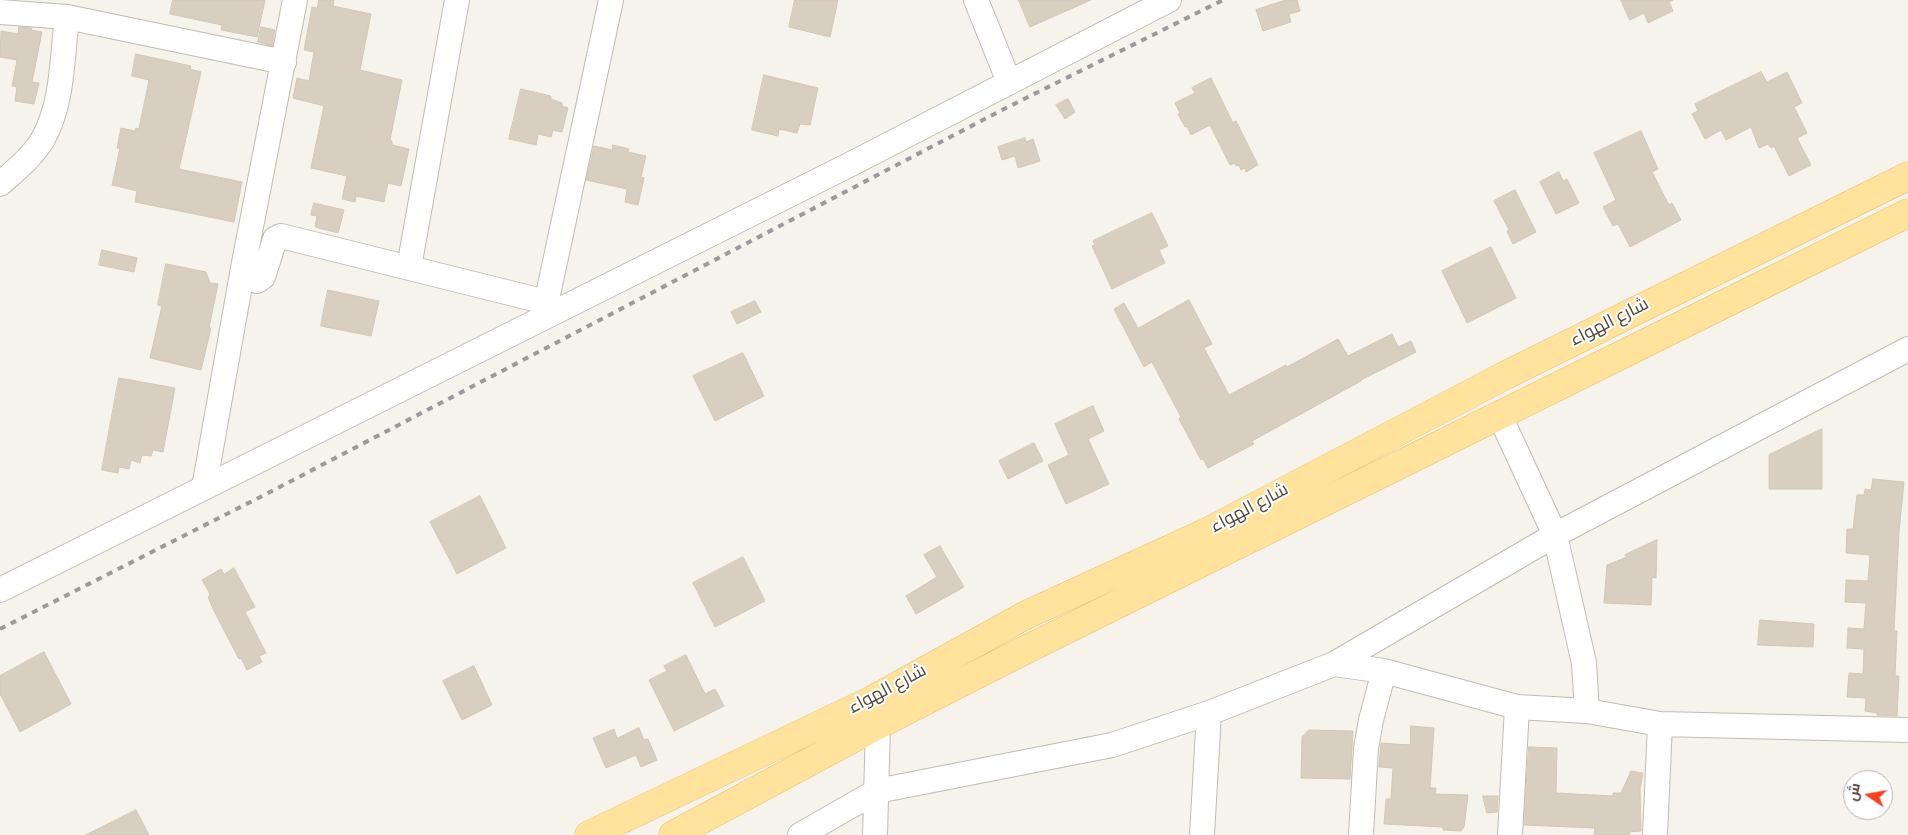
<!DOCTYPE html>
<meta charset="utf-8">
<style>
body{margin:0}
#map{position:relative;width:1908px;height:835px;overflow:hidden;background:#f6f3ec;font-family:"Source Sans 3",Cairo,sans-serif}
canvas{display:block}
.north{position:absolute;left:1843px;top:770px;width:50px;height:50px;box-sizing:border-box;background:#fff;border:1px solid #b7b4b0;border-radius:50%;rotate:282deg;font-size:14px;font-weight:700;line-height:20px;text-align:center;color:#4b4439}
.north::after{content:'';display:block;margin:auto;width:18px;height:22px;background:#fc3f1d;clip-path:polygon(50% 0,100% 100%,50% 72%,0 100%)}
</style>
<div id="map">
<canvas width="1908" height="835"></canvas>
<div class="north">ش</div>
</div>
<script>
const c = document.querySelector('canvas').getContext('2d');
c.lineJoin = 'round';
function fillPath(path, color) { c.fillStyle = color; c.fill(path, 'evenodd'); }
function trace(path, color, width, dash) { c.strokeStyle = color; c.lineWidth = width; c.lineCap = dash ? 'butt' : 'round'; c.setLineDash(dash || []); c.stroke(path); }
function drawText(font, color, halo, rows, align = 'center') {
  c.font = font + ' "Source Sans 3",Cairo,sans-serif'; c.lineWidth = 4; c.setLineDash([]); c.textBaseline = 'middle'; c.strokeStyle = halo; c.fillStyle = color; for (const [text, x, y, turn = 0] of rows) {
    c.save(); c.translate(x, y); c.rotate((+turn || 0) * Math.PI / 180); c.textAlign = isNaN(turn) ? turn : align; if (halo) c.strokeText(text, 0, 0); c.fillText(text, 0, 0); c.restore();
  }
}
const building = new Path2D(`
 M173,0H265L257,37L221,30L222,25L170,14Z
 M319,0H334L333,6L371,14L360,70L402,80L390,140L392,141V145L409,149L401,186L388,183L384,202L356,196L355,202L342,199L347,176L311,168L324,106L293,98L297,78L309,81L314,52L304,50L312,7L317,8Z
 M795,0H838L830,37L789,27Z
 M1019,0H1091L1030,27Z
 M1286,0H1297L1300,11L1289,14L1291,22L1263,31L1256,10Z
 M1621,0H1673L1669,2L1673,11L1648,23L1644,13L1630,20Z
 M19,27L32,28L31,30L42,32L32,82L39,83L34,104L15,101L17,87L12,86L17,60L0,57L1,31L18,34Z
 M261,27L275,30L272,46L258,42Z
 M136,54L191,66L190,69L201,72L179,169L242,182L234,222L135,202L137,191L112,185L120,148H117L121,128L135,131L136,128L139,129L149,80L132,76Z
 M1761,72L1767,82L1787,72L1802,103L1794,107L1807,133L1797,138L1811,165L1789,176L1774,146L1771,148L1768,144L1759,148L1751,127L1726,140L1721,130L1705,139L1692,114L1698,111L1695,104Z
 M764,75L818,88L810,125L800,124L797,133L779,129L778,136L752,130Z
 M1211,78L1233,123L1236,121L1258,165L1246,172L1245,168L1241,170L1239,165L1236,166L1235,163L1230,165L1210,125L1191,135L1187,126L1185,127L1178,114L1180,113L1175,103L1195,93L1192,88Z
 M521,89L551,96V99L562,103V106L568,108L562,132L553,130L551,137L538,134L536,145L509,139Z
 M1068,99L1075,112L1065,119L1056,105Z
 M1641,131L1658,169L1652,172L1669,205L1672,203L1681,220L1630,247L1618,224L1613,226L1603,207L1616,200L1594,153Z
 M1025,138L1026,142L1033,139L1040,161L1018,168L1015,156L1002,160L998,147Z
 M613,145L629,149L628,152L646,156L641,177L644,178L638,205L625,202L627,189L586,180L594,146L612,150Z
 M1559,172L1563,181L1567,179L1579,203L1556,214L1540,182Z
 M1515,190L1536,232L1513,244L1507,231L1509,230L1494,201Z
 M314,203L344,210L338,233L315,227L317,216L311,215Z
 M1152,213L1168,246L1159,250L1165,263L1112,289L1092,246L1095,245L1093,241Z
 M1491,247L1516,298L1467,323L1442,271Z
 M102,250L137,258L134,272L99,265Z
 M166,264L206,272L210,283L218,284L209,328H211L201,370L150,358L162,306L158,305Z
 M328,290L379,301L371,336L321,326Z
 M1189,300L1212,344L1204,348L1229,395L1286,365L1287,367L1338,339L1348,356L1392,334L1398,347L1411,341L1416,352L1361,380V381L1252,441L1254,444L1208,468L1203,459L1201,460L1179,419L1181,417L1152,362L1144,367L1114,309L1124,303L1138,328Z
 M755,301L761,312L737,324L731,312Z
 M743,353L764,396L715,421L693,376Z
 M119,378L175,388L163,452L153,450L151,456L142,455L140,463L131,460L129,469L119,467L118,473L102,470Z
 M1093,406L1104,431L1088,439L1109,484L1066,504L1048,465L1069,455L1055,424Z
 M1822,429V489H1769V455Z
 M1034,443L1043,461L1008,479L999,461Z
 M1873,479L1904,482L1899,532L1894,631H1897L1895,676H1899L1897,716L1877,715V713L1865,711L1866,698L1847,697L1849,673L1863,674L1864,649L1847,648L1848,628L1864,629L1866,603L1845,602L1846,580L1868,581L1870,555L1846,553L1847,529H1853L1857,495H1864L1865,489L1871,490Z
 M480,496L506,548L457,574L430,522Z
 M1657,540L1656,578L1652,577L1651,605L1604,603L1607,565L1627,557L1625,555Z
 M940,546L964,587L916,614L906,596L937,577L924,555Z
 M743,557L765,601L715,627L693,583Z
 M234,568L255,607L245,612L266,653L259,656L262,662L247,670L241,658L239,659L214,611L208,597L210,595L208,590L202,580L221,569L224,574Z
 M1760,620L1814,624L1813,647L1758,645Z
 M44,652L71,704L20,732L0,694V676Z
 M686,655L705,694L715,689L724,706L674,731L649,680L667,671L664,666Z
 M474,666L492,705L462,720L443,681Z
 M1411,726L1434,728L1430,788H1436L1435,794L1468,795L1464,827L1461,831L1443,830V827L1384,824L1386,799H1391L1393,768L1379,767L1381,743L1410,745Z
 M639,728L644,740L648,739L657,760L641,767L636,755L606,768L593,738L614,729L617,738Z
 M1309,730L1353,731L1350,779L1301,778L1302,737Z
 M1529,747L1557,748L1556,793L1613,796V793H1621L1631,771L1643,773L1640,789L1641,831L1629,832L1630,835H1594L1595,828L1524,825Z
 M1483,796H1498L1497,812L1487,813Z
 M136,810L149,835H86Z`);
const minor = new Path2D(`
 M976,0L1009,82
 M0,12L67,17L284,62
 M0,184C15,171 33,156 43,139C63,103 62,58 67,17
 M409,267L457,0
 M243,268L250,278L257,281L263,277L275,239L281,236L546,302
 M543,318L611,0
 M1499,414L1555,535L1584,663L1587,711
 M204,488L243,268L295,0
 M0,590L849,165L1169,0
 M1334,664L1384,671L1517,707L1587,711L1660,724L1908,730
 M800,835L877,791L1112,745L1209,713L1334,664L1555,535L1908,349
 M875,835L878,725
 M1202,835L1209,713
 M1361,835L1366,748L1371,720L1384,671
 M1510,835L1517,707
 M1655,835L1660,724`);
const major = new Path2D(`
 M589,835L872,700L1026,615L1205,533L1504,376L1908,176
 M673,835L878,725L1029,648L1908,213`);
const rail = new Path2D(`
 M0,629L274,490L1002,110L1223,0`);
const streetNames = [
 ["شارع الهواء",1610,323,-27],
 ["شارع الهواء",1250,509,-28],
 ["شارع الهواء",888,690,-28]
];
fillPath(building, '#d8cfc1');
trace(building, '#d3c7b4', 1);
trace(minor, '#c2bbae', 26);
trace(major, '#e6c16a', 29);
trace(minor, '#fff', 24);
trace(major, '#ffe39c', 28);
trace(rail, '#9a9a9a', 4, [6, 6]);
drawText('18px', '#4b4439', '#fff', streetNames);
</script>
